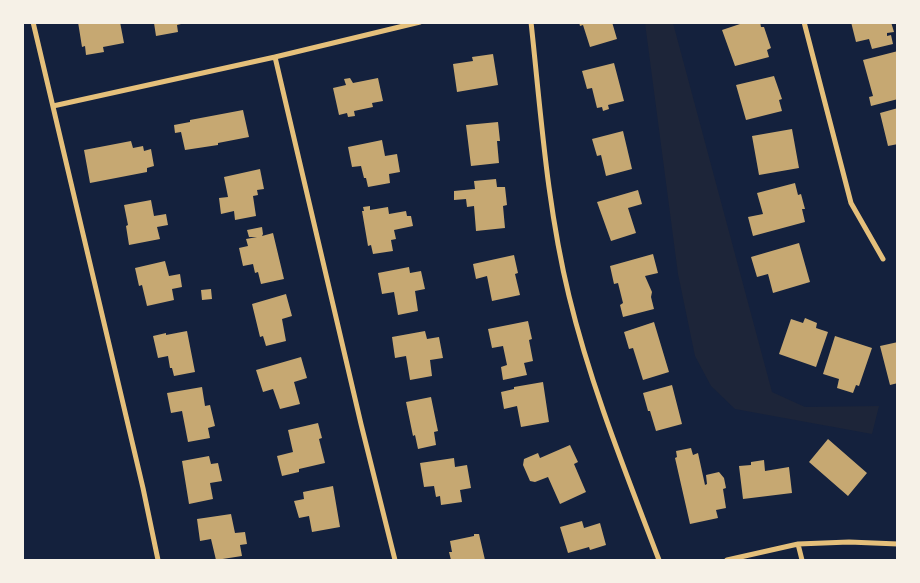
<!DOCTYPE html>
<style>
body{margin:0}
#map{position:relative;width:920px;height:583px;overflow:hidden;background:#14213d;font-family:"Archivo Narrow",sans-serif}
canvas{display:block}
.frame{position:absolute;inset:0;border:24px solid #f6f1e7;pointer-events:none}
</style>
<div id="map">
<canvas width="920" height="583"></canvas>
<div class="frame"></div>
</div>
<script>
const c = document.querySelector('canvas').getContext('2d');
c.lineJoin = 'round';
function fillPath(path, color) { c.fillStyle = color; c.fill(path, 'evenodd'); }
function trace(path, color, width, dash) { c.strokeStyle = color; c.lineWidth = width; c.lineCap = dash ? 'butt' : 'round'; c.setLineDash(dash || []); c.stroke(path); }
const green = new Path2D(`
 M645,23H673L772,392L805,407L879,406L872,434L735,409L711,386L695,356L678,274Z`);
const building = new Path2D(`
 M78,22H120L124,43L103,47L104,52L86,55L85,46L82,47Z
 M156,22H185V23L177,25L178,32L156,36L154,23Z
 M579,22H612L617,39L590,47L583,25L580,26Z
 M746,22H760L761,27H764L771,48L767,50L769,57L735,66L722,30Z
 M851,22H891L894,32L887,33V36L891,35L893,44L872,49L869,39L856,42Z
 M898,51V99L871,106L869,97L873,96L863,60Z
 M493,54L498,85L457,92L453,64L473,61L472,57Z
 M614,63L624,101L608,105L609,109L603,111L602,107L597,108L592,88L587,89L582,71Z
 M774,76L782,99L779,100L782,111L746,120L736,85Z
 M350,78L353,83L378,78L383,101L372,103L373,107L354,111L355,116L348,117L347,113L339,115L333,88L346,85L344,79Z
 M898,108V144L888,146L880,113Z
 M243,110L249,137L218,143V145L185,150L181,132L175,133L174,125L190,122V120Z
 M498,122L500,141H497L499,163L471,166L466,125Z
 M792,129L799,168L759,175L752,136Z
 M623,131L632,169L606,176L601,155L597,156L592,139Z
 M382,140L385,156L397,154L400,172L389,174L390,183L368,187L366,178H364L361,166L352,167L348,147Z
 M131,141L133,148L143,146L144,151L151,149L154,166L147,168V172L90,183L84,150Z
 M260,169L264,189L257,190L258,195L253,196L256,216L235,220L234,211L221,214L219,198L228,197L224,177Z
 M496,179L497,187H505L507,205L503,206L505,228L476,231L474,206L467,207L466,199L454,200V191L475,189L474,181Z
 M795,183L798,195L801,194L805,209H802L805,222L753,236L748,217L763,214L757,193Z
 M638,190L642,204L628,208L636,233L611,241L597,202Z
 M151,200L154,216L166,214L168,225L157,227L160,239L129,245L126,226L128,225L124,205Z
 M370,206V210L388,207L389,214L406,211L407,216H411L413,226L394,230L396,239L391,240L393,251L373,254L371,245L368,246L362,211H364L363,207Z
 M262,227L263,234L262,236L273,233L284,279L261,284L258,272L255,273L253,264L243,266L239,248L248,246L246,239L257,237H249L247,230Z
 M799,243L810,282L773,293L768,274L757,277L751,257Z
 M653,254L658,273L645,276L652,292L651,297L654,309L623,317L620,305L623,303L618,283L614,284L610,266Z
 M514,255L518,273L515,274L520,295L492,301L487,276L476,279L473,264Z
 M165,261L169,276L180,274L182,287L172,289L174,300L147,306L142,285L139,286L135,268Z
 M409,267L410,273L421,271L425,289L415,291L418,311L398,315L394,292L382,294L378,273Z
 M211,289L212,299L202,300L201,290Z
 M286,294L292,316L282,319L286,341L266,346L263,336L260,337L252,304Z
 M805,318L817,323L816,328L828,332L816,367L779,354L791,319L803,323Z
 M528,321L532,339L529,340L533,361L524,363L527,375L503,380L501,367L507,365L503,346L492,348L488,329Z
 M654,322L669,372L643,380L633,348L629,349L624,332Z
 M187,331L195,372L174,376L172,368H170L168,356L158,358L153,336L166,333V335Z
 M425,331L427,339L439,337L443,358L430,360L432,376L410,380L406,356L395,358L392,337Z
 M835,336L872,348L859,386L856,385L853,393L837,388L839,379L823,374Z
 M898,342V383L890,385L880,346Z
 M301,357L307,378L294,382L300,404L280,409L273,389L263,392L256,370Z
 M543,382L549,422L521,427L517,406L504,409L501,392L514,389V387Z
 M672,385L682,424L656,431L650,411H648L643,393Z
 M202,387L205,406L210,405L215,426L208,428L210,438L188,442L182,411L171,413L167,393Z
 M431,397L438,431L434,432L436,445L418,449L415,435L413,436L406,402Z
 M318,423L322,438L319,439L325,463L299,469V472L282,476L277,456L293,452L288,430Z
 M828,439L867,473L848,496L809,462Z
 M570,445L578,462L574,464L586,492L560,504L548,477L535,482L530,481L523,465L524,459L538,453L540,458Z
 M691,448L693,455L698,453L705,485L707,484L706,475L719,472L724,478L726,488L723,489L726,508L716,510L718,518L690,524L675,458L677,457L676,451Z
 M209,456L211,464L218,463L222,481L210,483L213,499L189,504L182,461Z
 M454,458L455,467L467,465L471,488L460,490L462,502L441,505L440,496L436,497L434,486L424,487L420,463Z
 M764,460L765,471L789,467L792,493L743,499L739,466L751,465V462Z
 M333,486L340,527L312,532L309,516L299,518L294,501L304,499L303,492Z
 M231,514L235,533L245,532L247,544L240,545L242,556L216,560L211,539L200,541L197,519Z
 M582,521L584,528L600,523L606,545L590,550L589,547L568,553L560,527Z
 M474,534H479L485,560H451L449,552H452L450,541L474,536Z`);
const minor = new Path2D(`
 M33,22L143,488L158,560
 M531,22C541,114 547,206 569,296C591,387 626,473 659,560
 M804,22L851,203L883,259
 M275,57L361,424L395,560
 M53,106L275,57L420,22
 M798,544L802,560
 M727,560L798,544L849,542L898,544`);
fillPath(green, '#1d2539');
fillPath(building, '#c6a872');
trace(minor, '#e5c07b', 5);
</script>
